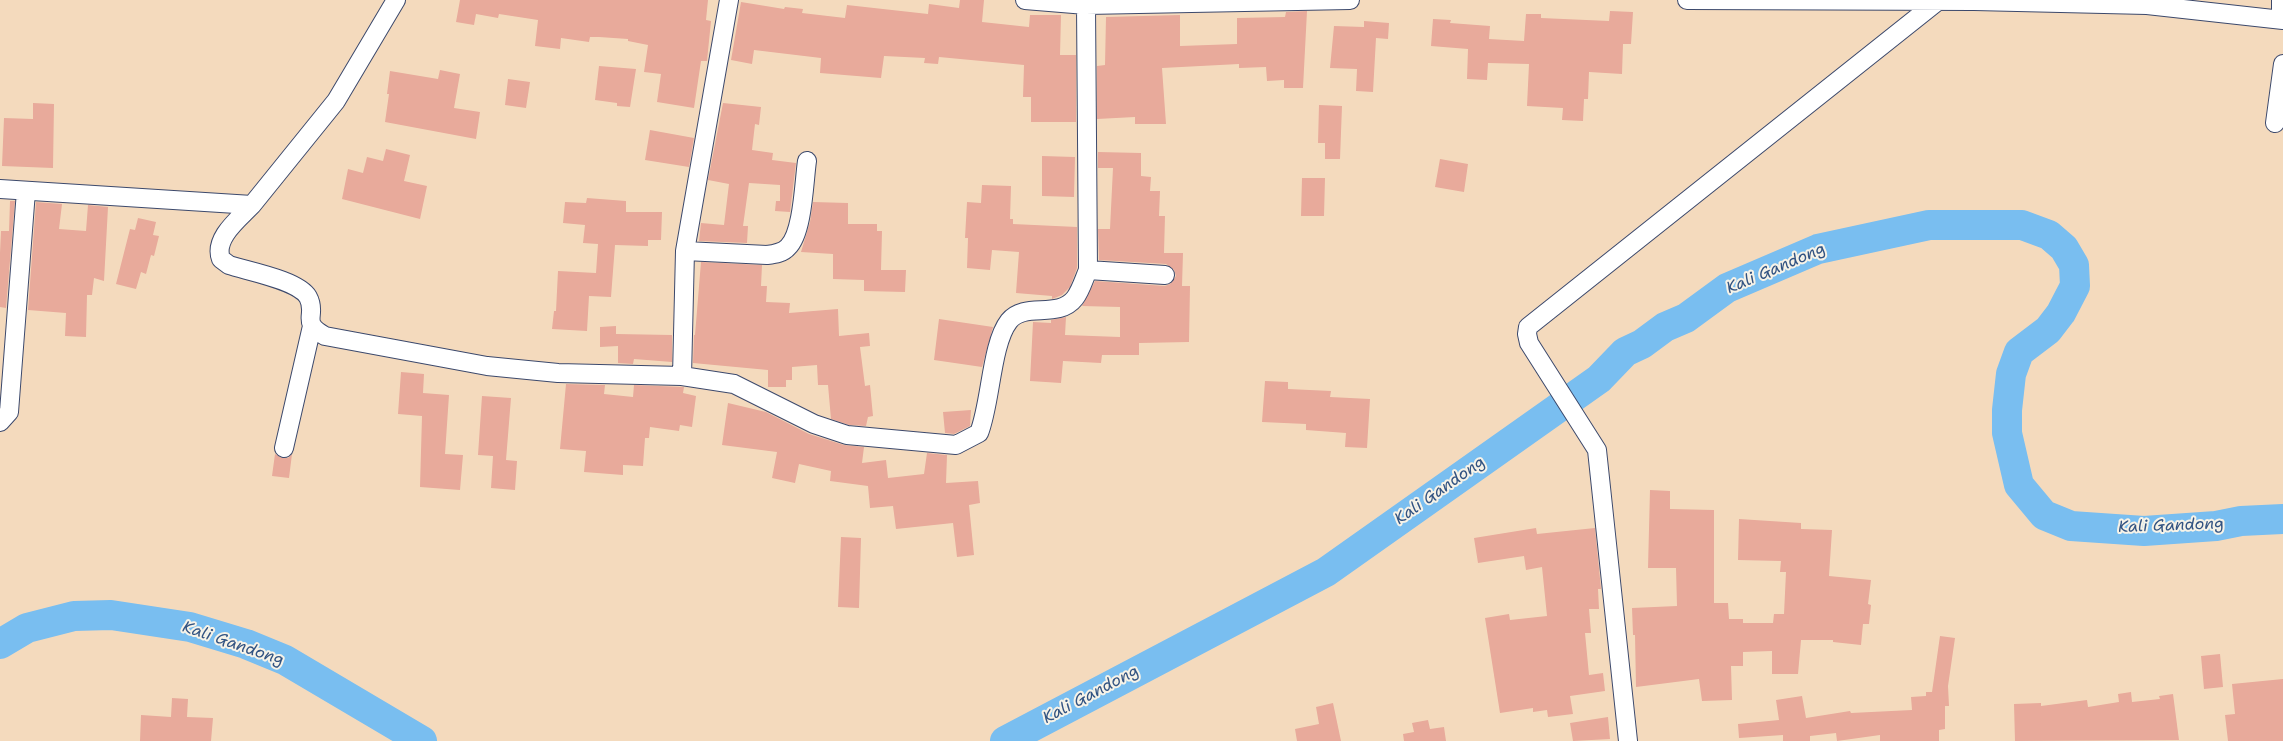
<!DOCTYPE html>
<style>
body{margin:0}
canvas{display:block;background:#f4dabd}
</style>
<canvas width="2283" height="741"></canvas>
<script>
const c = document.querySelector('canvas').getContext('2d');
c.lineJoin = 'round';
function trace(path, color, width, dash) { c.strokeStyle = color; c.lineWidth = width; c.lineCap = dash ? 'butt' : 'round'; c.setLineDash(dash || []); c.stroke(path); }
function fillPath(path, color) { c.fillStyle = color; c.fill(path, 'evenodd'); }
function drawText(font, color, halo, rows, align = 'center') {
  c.font = font + ' "Shantell Sans",sans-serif'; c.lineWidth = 4; c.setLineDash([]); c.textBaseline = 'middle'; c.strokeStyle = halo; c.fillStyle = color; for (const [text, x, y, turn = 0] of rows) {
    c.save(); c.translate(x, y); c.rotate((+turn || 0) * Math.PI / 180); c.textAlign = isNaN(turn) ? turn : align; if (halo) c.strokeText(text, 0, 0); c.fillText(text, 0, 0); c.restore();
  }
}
const river = new Path2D(`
 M0,644L27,628L74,616L111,615L190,627L246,644L285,660L422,741
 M1005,741L1326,572L1599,379L1625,352L1642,344L1665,327L1686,318L1727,288L1818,249L1929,225H2022L2049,235L2064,248L2074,265L2075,286L2061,313L2048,330L2019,352L2011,374L2007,410V433L2019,485L2044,515L2071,526L2144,531L2216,526L2241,521L2283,519`);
const building = new Path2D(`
 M460,0H708L706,20L711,21L707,61H701L694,108L657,102L661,74L644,72L648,45L628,41V39L599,37H590L589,42L561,38L560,49L535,46L538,20L499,14L498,18L476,14L474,25L456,22Z
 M960,0H984L982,22L1029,27L1030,15H1061L1060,55H1076V122H1031V97H1023L1024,65L939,57L938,64L924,63L925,58L884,56L881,78L820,73L821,58L754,50L752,64L731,60L741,2L784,9L785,7L803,9L802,13L845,18L847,5L928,14L929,4L959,8Z
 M1307,11L1303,88H1284V80L1267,81L1266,67L1239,68V64L1162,68L1166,124H1135V117L1097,119V66L1105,65L1106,17L1180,15V46L1237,44V18L1285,17L1286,12Z
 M1610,11L1633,12L1631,44H1623L1622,74L1589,72L1588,99H1584L1583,121L1562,120L1563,108L1527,106L1529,64L1488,63L1487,80L1467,79L1468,49L1431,46L1433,19L1451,20L1450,23L1490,26L1489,39L1524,41L1526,14H1541V18L1609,21Z
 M1364,21L1389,23L1388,39L1376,38L1373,92L1356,91L1357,69L1330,68L1334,26L1364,27Z
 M599,66L636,69L630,107L617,106V103L595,100Z
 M440,70L460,74L454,108L480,112L476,139L385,122L389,94H387L390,71L438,79Z
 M508,79L530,82L526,108L505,105Z
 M33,103L54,104L53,168L2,166L4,118L33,119Z
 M723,103L761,107L759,125L755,124L752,150L773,153L772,160L796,163L790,212L775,211L776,201H780V185L749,183L743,226H748L747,243L699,241L701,223L724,225L729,184L708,180Z
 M1319,105L1342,106L1340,159H1325V143H1318Z
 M650,130L694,138L689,167L645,160Z
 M386,149L410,155L404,181L427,186L420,219L342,199L348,169L363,173L367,157L383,161Z
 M1098,152L1141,153V176L1151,177L1150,191H1160L1159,216H1165L1164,253H1183L1182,286H1190L1189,342L1139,343V355H1102L1101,363L1063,361L1061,383L1030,381L1033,322L1051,323V320L1066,317L1065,335L1120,337V307L1082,306L1095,281L1165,286L1170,284L1176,276L1174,270L1166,264L1099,260L1098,229H1110L1113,168H1098Z
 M1042,156L1075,157L1074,197L1042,196Z
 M1440,159L1468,164L1464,192L1435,187Z
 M1302,178H1325L1324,216H1301Z
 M982,185L1011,186L1010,219H1013V224L1077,227V268L1070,287L1062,295L1052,299V296L1016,293L1019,252L992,250L990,270L967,268L968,238H965L967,202L981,203Z
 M587,198L626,201V212H662L661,240H648V246L615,245L611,297L589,296L587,331L552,329L554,311H556L558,271L596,273L598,244L583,243L585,225L563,223L565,202L586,203Z
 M10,201H15L6,308L0,307V253L1,231H9Z
 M36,202L62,204L59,229L86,231L88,205L108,207L104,281L94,278L92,295H87L86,337L65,336L66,313L28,310Z
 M813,202L848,203V224H877V231H882L881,270H906L905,292L864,291V280L833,279V254L801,252L810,222Z
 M138,218L156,222L153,235L159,236L154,256L151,255L146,274L141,272L136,289L116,284L130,229L135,230Z
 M701,262L762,265L761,286H767L766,302L790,303L789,313L838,309L839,336L869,333L870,346L860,347L865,386L870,385L873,416L868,417L866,426L849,425L831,419L828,385H818L817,365L792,367V380H786V387H768V370L693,363L694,335H695Z
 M939,319L993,327L982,367L934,360Z
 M616,326V334L672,335V362L634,359L633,364L618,363V346L600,347V327Z
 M401,372L424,374L423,393L449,395L445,454L463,455L460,490L420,487L422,416L398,414Z
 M1265,381L1288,382V389L1331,391L1330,397L1370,399L1367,448L1345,447L1346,433L1306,430V424L1262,422Z
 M566,384L605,385L604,394L633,397L634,385L684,387L683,393L696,396L692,427L680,425L679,431L650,427L649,438H645L643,466L623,465V475L584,472L586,451L560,449Z
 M482,396L511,398L506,460L517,461L515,490L491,488L493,456L478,455Z
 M728,403L766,412L809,434L844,445L864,447L862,463L886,460L888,478L924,474L927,453L947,455L946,483L978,481L980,503L969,505L974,555L957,557L953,523L896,529L893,506L870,508L868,486L830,481L831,471L799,464L795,483L772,478L777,452L722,445Z
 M971,410L970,426L954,434L945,433L943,412Z
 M275,454L282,458H288L292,454L289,478L272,476Z
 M1650,490L1670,491V509L1714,510V603H1728L1729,619H1743V623H1773L1774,614H1784L1786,572H1780L1781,561L1738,560L1739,519L1801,523V529L1832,530L1829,576L1871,580L1868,604L1871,605L1869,624H1863L1861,645L1833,642V640H1801L1798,674H1772V651L1743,652V666H1731L1732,700L1702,701L1699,679L1636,687L1635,635H1633L1632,608L1677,606L1676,568H1648Z
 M1536,528L1537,534L1595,528L1601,589H1598L1599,609H1589L1591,633H1585L1589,675L1603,673L1605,691L1570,696L1573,714L1548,717L1547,710L1533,712V708L1500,713L1485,618L1509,614L1510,620L1547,616L1542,567L1526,570L1524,556L1478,563L1474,538Z
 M841,537L861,538L859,608L838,607Z
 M1940,636L1955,638L1948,686L1949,706H1945V729L1939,730V741H1880V735L1837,741L1836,733L1810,736V741H1783V735L1739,738L1738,724L1779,720L1776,700L1802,696L1806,718L1850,711L1851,713L1912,710L1911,697L1926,696V692H1932Z
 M2220,654L2223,687L2204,689L2201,656Z
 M2283,679V741H2228L2225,715L2235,714L2232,684Z
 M2131,692L2132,702L2160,699L2159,696L2173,694L2179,740L2015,741L2014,704L2041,703V706L2087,700L2088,707L2119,702L2118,694Z
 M172,698L188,699L187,717L213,718L211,741H140L141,715L171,717Z
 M1333,703L1341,741H1297L1295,729L1319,724L1316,707Z
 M1608,717L1610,739L1573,741L1570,723Z
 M1428,720L1430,729L1444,727L1446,741H1404L1403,734L1414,732L1412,723Z`);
const street = new Path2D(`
 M1025,0L1086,5L1350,0
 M1687,0L1974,1L2147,5L2283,20
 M2281,0V19
 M2275,123L2283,64
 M0,189L252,205L336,101L396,0
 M252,205C240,218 213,238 221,259L229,265C247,271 298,280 308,297C318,315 299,322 325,336L487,366L558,373L682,376L734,384L814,424L847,435L956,445L979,433C991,403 991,344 1009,321C1025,301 1058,320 1075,298C1081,290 1084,279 1088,270L1086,5
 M685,251L767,255C775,254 783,253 788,247C803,233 804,181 807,161
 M1088,270L1165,275
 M682,376L685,251L729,0
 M0,422L9,412L26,191
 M284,448L312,326
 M1628,741L1597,450L1529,343L1527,334L1528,327L1938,1`);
const waterNames = [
 ["Kali Gandong",1776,269,-23],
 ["Kali Gandong",1440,491,-35],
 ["Kali Gandong",2171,526,-2],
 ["Kali Gandong",233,644,19],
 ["Kali Gandong",1091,695,-28]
];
trace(river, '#79bef0', 30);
fillPath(building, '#e8aa9b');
trace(street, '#3c496c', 20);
trace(street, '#fff', 18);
drawText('italic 16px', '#325382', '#f7f3e8', waterNames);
</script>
